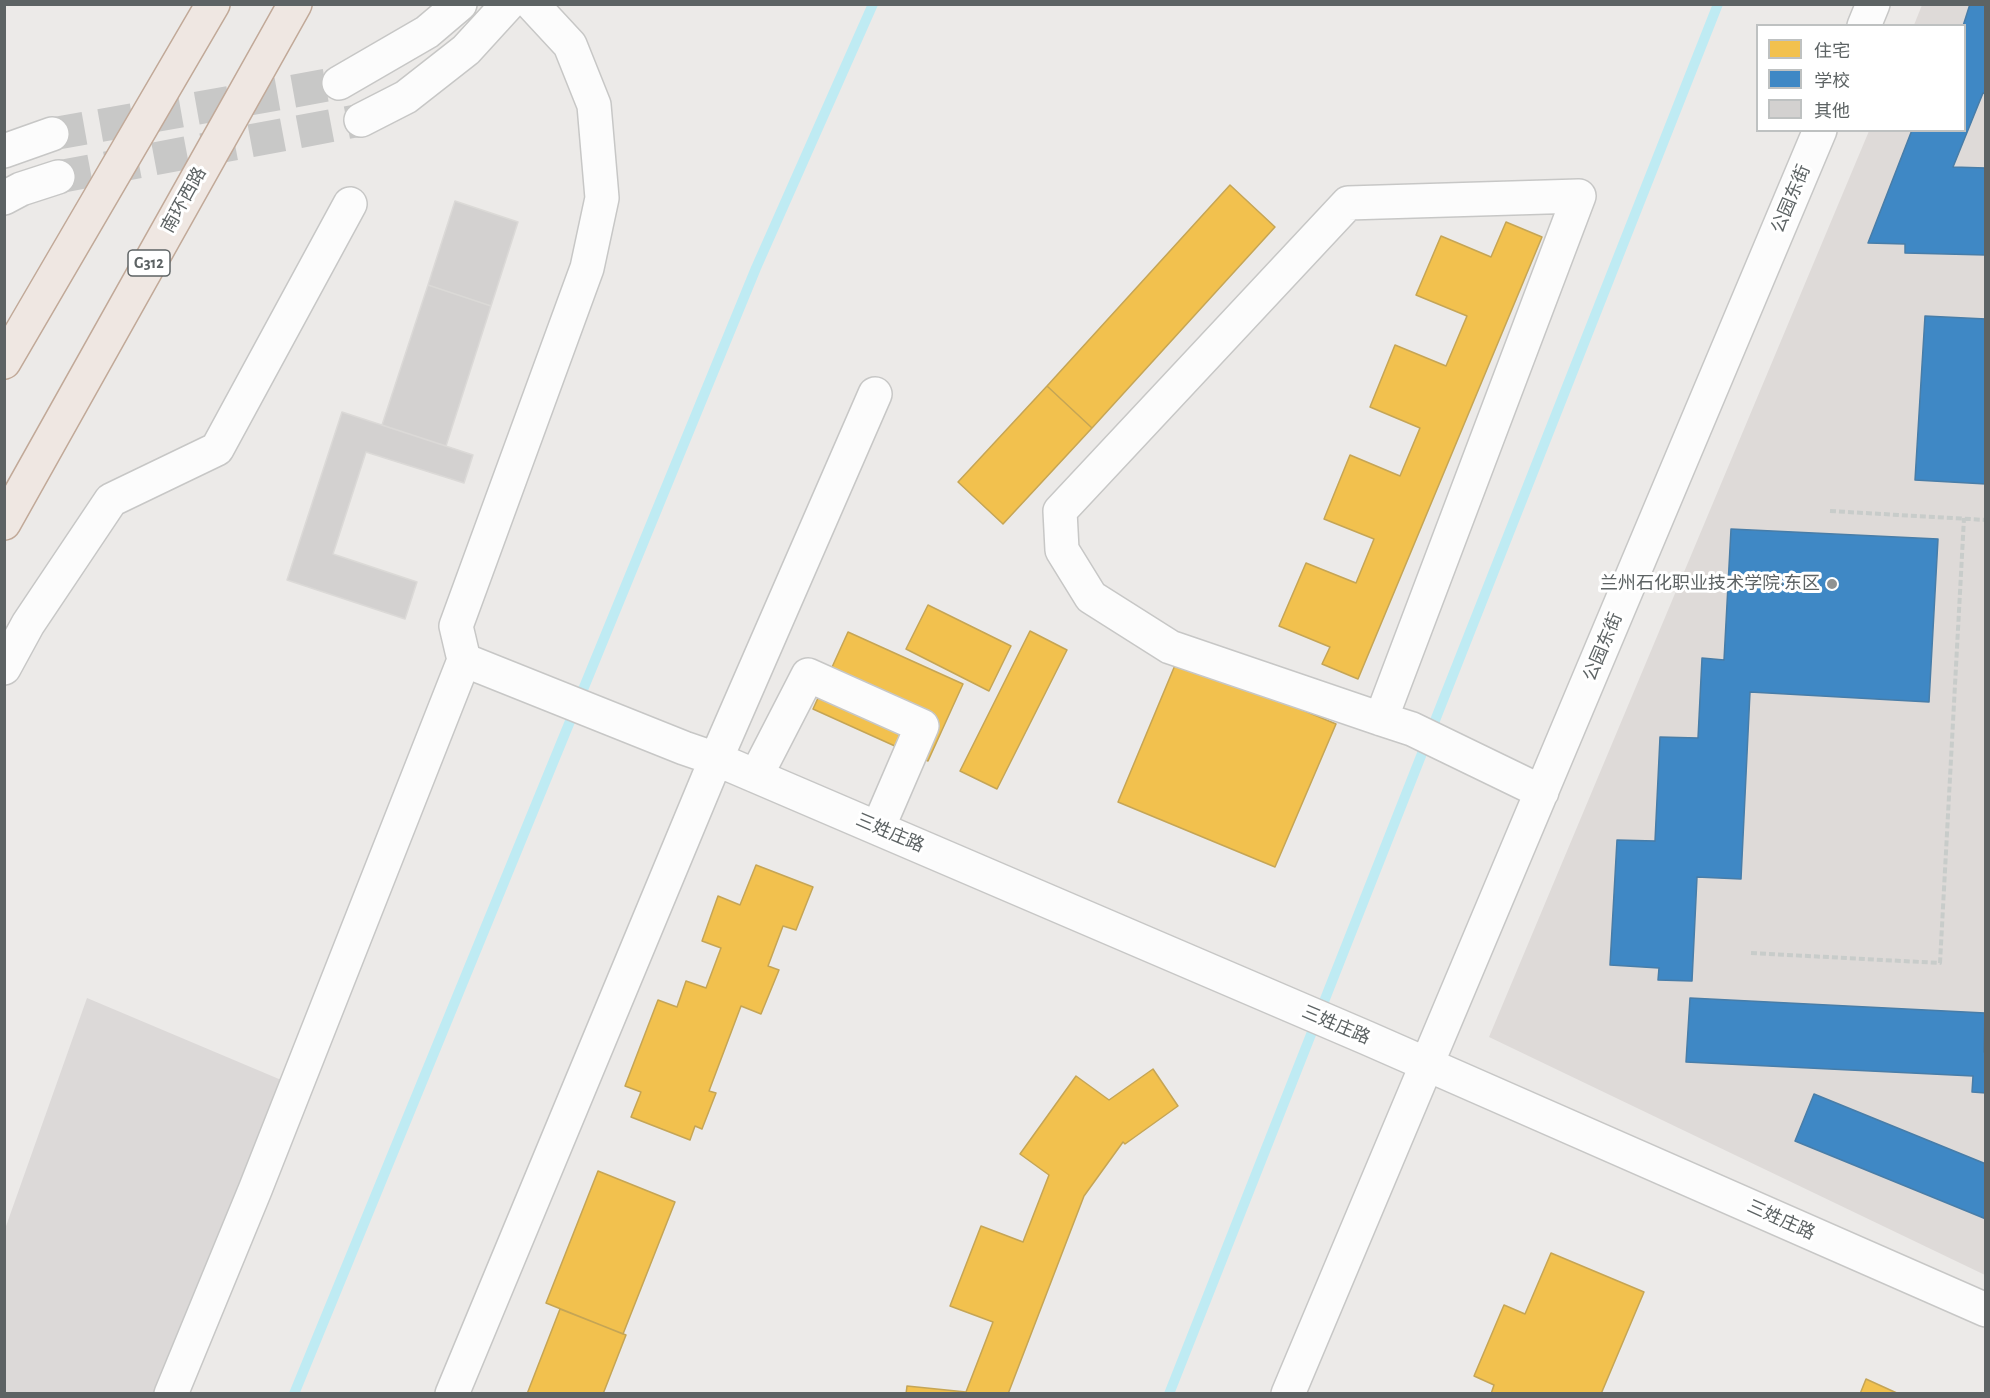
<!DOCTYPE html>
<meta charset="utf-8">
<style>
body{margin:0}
#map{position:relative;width:1990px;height:1398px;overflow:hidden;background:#eceae8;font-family:"Alegreya Sans","Noto Sans SC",sans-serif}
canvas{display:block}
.frame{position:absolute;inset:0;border:6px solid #5d6364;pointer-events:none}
.legend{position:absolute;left:1756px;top:24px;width:210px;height:108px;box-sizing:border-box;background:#fff;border:2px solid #bec1c1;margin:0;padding:8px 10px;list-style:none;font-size:18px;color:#5d6364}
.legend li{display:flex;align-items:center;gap:12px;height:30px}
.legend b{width:30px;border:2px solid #bec1c1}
</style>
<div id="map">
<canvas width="1990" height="1398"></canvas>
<div class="frame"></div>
<ul class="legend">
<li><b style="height:16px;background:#f2c14e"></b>住宅</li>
<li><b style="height:16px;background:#3f88c5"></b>学校</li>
<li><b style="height:16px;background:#d3d1d0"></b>其他</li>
</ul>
</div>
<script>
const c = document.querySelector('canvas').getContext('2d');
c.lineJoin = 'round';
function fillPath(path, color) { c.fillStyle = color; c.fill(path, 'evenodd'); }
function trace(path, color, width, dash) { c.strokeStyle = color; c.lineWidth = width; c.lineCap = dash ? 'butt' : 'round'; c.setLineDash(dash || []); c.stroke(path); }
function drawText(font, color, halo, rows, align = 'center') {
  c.font = font + ' "Alegreya Sans","Noto Sans SC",sans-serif'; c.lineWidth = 6; c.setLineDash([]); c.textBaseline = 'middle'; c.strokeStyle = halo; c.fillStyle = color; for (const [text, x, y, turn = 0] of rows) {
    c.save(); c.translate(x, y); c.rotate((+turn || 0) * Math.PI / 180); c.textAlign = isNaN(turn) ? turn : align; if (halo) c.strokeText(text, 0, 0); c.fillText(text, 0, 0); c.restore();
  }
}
const industrial = new Path2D(`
 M87,998L305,1090L188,1393L5,1394V1229Z`);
const education = new Path2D(`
 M1922,5H1985V1275L1489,1037L1869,131L1964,130V26L1914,25Z`);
const homes = new Path2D(`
 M1230,185L1275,227L1092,428L1047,386Z
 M1506,222L1542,237L1358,679L1322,664L1330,647L1279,626L1306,563L1356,583L1374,539L1324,519L1350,455L1400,476L1420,428L1370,407L1395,345L1446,366L1467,316L1416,295L1441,236L1491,257Z
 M1047,386L1092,428L1003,524L958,482Z
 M928,605L1011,646L989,691L906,649Z
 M1030,631L1067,650L997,789L960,771Z
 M848,632L963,684L928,761L813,709Z
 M1178,658L1336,724L1275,867L1118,802Z
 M756,865L813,887L796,930L783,926L768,966L779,970L761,1014L741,1006L709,1091L716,1093L702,1129L695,1126L690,1140L631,1117L641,1092L625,1086L658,1000L677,1007L686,981L706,988L721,948L702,941L718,896L740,905Z
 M1153,1069L1178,1106L1125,1144L1123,1142L1084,1196L1008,1394H906L907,1386L966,1392L993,1322L950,1306L981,1226L1023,1242L1049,1175L1020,1154L1076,1076L1109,1100Z
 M598,1171L675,1202L623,1334L546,1303Z
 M1551,1253L1644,1292L1601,1394H1491L1494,1385L1474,1376L1504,1305L1525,1314Z
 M560,1309L626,1335L603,1394H527Z
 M1866,1379L1899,1394H1860Z`);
const schools = new Path2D(`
 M1970,4H1986V94L1983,93L1953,167L1986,168V255L1905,253V244L1868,243L1912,130H1964V26H1963Z
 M1925,316L1986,319V484L1915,480Z
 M1731,529L1938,539L1929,702L1750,692L1741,879L1697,877L1692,981L1658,980L1659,968L1610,965L1617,840L1655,841L1660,737L1698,738L1702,658L1724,660Z
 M1690,998L1985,1013L1984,1052H1986V1093L1972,1092L1973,1076L1686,1062Z
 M1814,1094L1986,1164V1219L1795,1141Z`);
const stream = new Path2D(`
 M294,1394L756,268L873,4
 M1169,1394L1718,4`);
const building = new Path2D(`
 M455,201L518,222L491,306L428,285Z
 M428,285L491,306L446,446L382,425Z
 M342,412L473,455L464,483L366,452L333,554L417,582L405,619L287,580Z`);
const minorTunnel = new Path2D(`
 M52,134L339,83
 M58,177L361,120`);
const path = new Path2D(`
 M1830,511L1986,520
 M1751,953L1940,963L1964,518`);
const minor = new Path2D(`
 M532,4L570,45L594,105L602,198L587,268L456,626L464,660L684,748L716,759L1367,1038L1986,1310
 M1864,26L1873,4
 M339,83L427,32L460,4
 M361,120L406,97L466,50L508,4
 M4,151L52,134
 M4,198L21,189L58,177
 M4,668L28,624L111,500L217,449L350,204
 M1381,719L1579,196L1348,203L1060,511L1062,550L1091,597L1170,647L1381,719L1412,729L1542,792
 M756,776L808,675L922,726L878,828
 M171,1394L255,1190L464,660
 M452,1394L716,759L875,394
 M1288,1394L1820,130`);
const highway = new Path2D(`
 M4,362L213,4
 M4,523L295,4`);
const markers = [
 [1832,584,6,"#8f9292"]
];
const shields = [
 [149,263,42]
];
const shieldNames = [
 ["G312",149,263]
];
const streetNames = [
 ["公园东街",1791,199,-67],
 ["南环西路",184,200,-61],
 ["公园东街",1603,647,-67],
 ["三姓庄路",890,833,23],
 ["三姓庄路",1336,1025,23],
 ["三姓庄路",1781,1220,24]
];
const poiNames = [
 ["兰州石化职业技术学院·东区",1820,584]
];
fillPath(industrial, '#dcd9d8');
fillPath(education, '#dedad8');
fillPath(homes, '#f2c14e');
trace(homes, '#c5a555', 1.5);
fillPath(schools, '#3f88c5');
trace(schools, '#487da8', 1.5);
trace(stream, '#bfebf3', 10);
fillPath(building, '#d3d1d0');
trace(building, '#dbd9d7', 1.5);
trace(minorTunnel, '#c8c8c7', 33, [33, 16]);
trace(minor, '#c7c7c6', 36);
trace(highway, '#c1a998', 36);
trace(path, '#c8ccca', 4, [6, 3]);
trace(minor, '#fcfcfc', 33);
trace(highway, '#efe7e2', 33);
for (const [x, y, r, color] of markers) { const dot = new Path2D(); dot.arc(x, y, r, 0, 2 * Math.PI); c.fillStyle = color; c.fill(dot); trace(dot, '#fff', 2); }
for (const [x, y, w] of shields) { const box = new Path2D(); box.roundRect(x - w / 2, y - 13, w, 26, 4.5); c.fillStyle = '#fff'; c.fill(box); trace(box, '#5d6364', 1.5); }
drawText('bold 16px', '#5d6364', null, shieldNames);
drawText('18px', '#5d6364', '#fff', streetNames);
drawText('18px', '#5d6364', '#fff', poiNames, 'right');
</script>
